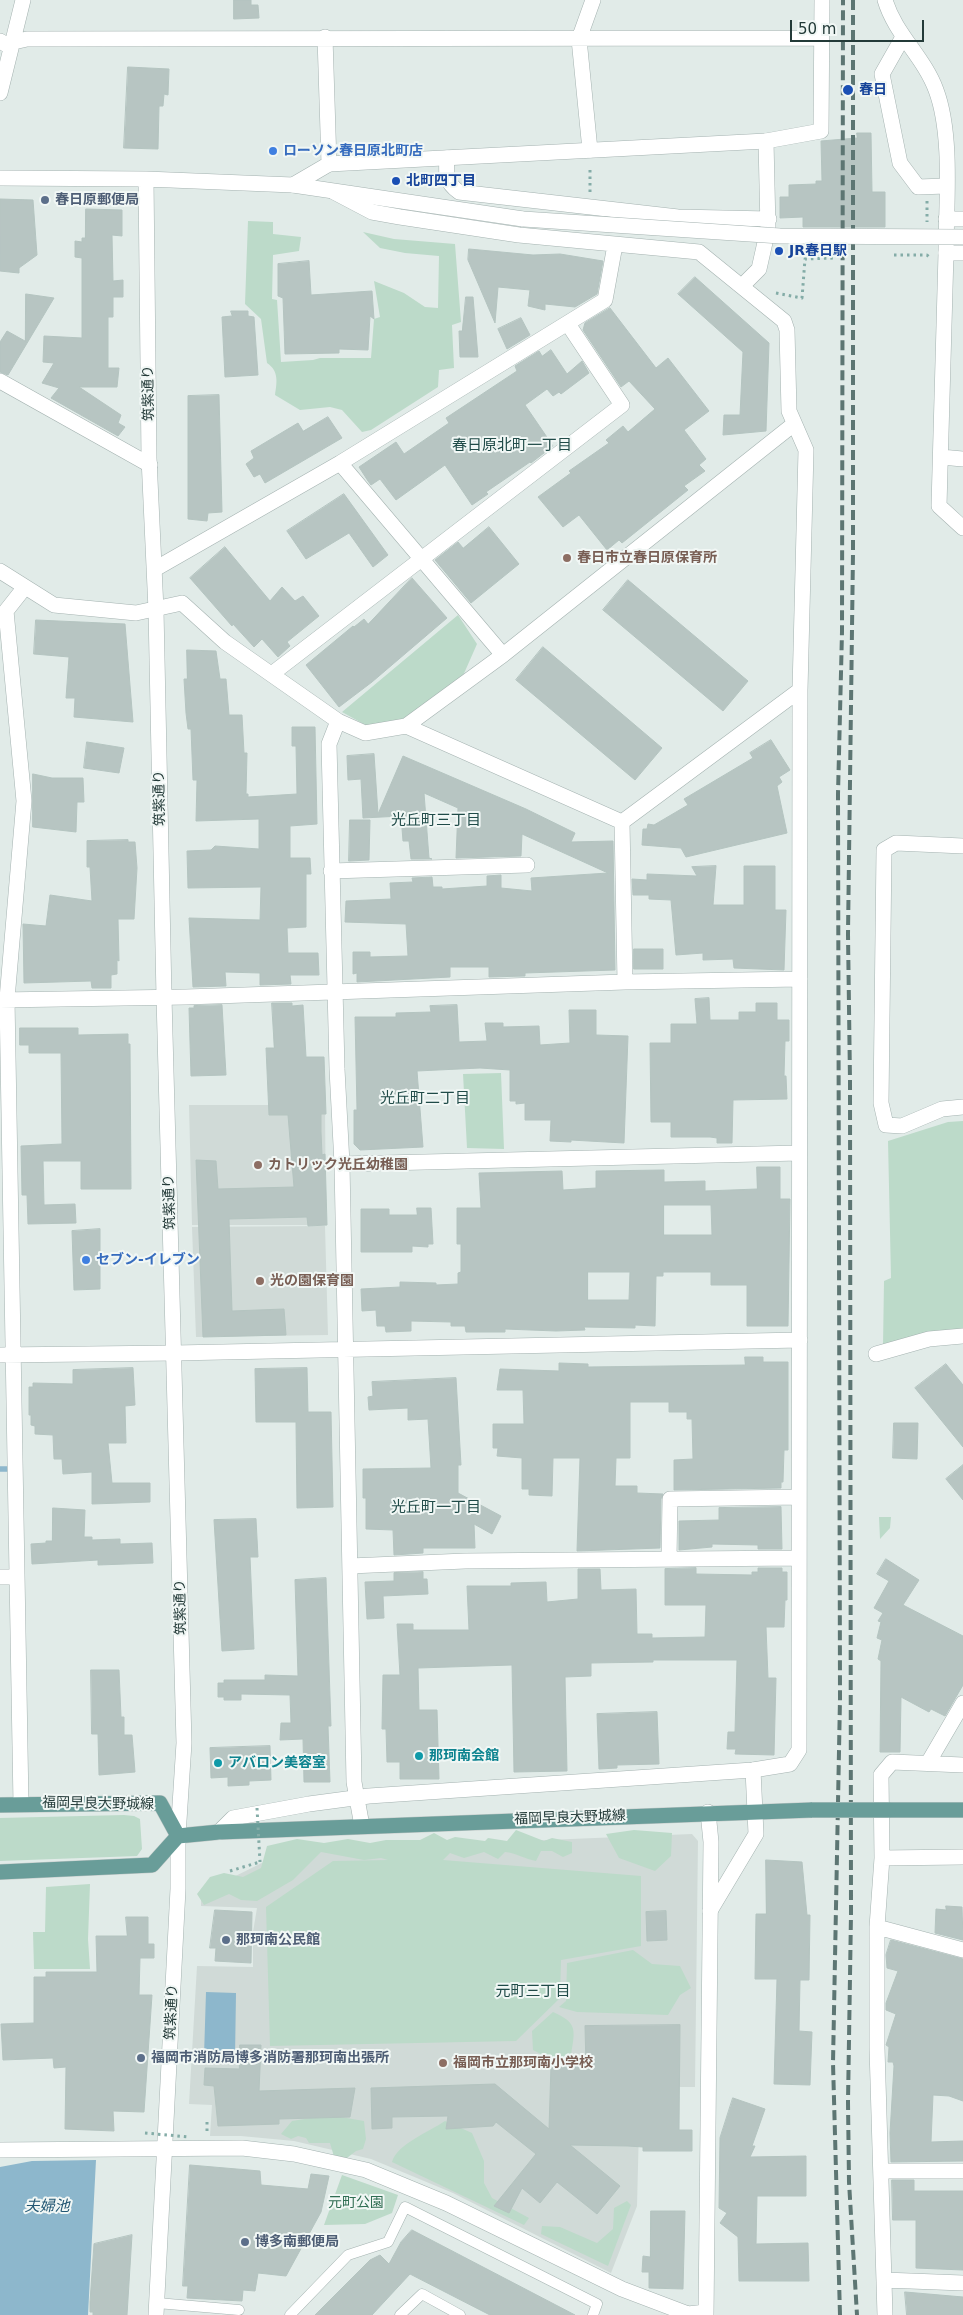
<!DOCTYPE html>
<meta charset="utf-8">
<style>
body{margin:0}
#map{position:relative;width:963px;height:2315px;overflow:hidden;background:#e1ebe8;font-family:"DejaVu Sans",sans-serif}
canvas{display:block}
.scale{position:absolute;left:790px;top:20px;width:134px;height:22px;box-sizing:border-box;border:2px solid #233a38;border-top:0;padding-left:6px;font-size:15px;line-height:18px;white-space:nowrap;color:#233a38;-webkit-text-stroke:4px #f1f7f5;paint-order:stroke}
</style>
<div id="map">
<canvas width="963" height="2315"></canvas>
<div class="scale">50 m</div>
</div>
<script>
const c = document.querySelector('canvas').getContext('2d');
c.lineJoin = 'round';
function fillPath(path, color) { c.fillStyle = color; c.fill(path, 'evenodd'); }
function trace(path, color, width, dash) { c.strokeStyle = color; c.lineWidth = width; c.lineCap = dash ? 'butt' : 'round'; c.setLineDash(dash || []); c.stroke(path); }
function drawText(font, color, halo, rows, align = 'center') {
  c.font = font + ' "DejaVu Sans","Noto Sans JP",sans-serif'; c.lineWidth = 4; c.setLineDash([]); c.textBaseline = 'middle'; c.strokeStyle = halo; c.fillStyle = color; for (const [text, x, y, turn = 0] of rows) {
    c.save(); c.translate(x, y); c.rotate((+turn || 0) * Math.PI / 180); c.textAlign = isNaN(turn) ? turn : align; if (halo) c.strokeText(text, 0, 0); c.fillText(text, 0, 0); c.restore();
  }
}
const built = new Path2D(`
 M189,1105H325L326,1225H192Z
 M325,1226L328,1335L196,1337L192,1227Z
 M692,1834L698,1841L695,2087H640L637,2206L611,2273L453,2193L371,2159L294,2141L241,2136H210L212,2105L189,2104L197,1966L253,1967V1932L257,1908L201,1906V1893L276,1856L304,1850Z`);
const green = new Path2D(`
 M248,221L273,222V234L301,237L299,251L273,255L272,299L277,300L281,362L313,360L320,358H371L374,319L380,317L374,281L404,293L425,307L438,308L439,256L405,253L380,248L363,232L394,239L455,244L461,322L452,325L454,368L439,370L438,387L371,430L362,432L342,410L330,407L300,410L275,395C277,382 279,371 267,363L261,319L245,304Z
 M458,615L477,644L462,678L404,722L369,727L342,712Z
 M501,1073L504,1149L467,1148L463,1074Z
 M963,1121V1330L883,1346L884,1281L891,1278L888,1141L948,1122Z
 M879,1517H891L890,1528L880,1539Z
 M124,1815L134,1816L140,1819L142,1849L137,1856L0,1861V1818Z
 M516,1830L544,1841L552,1838L572,1842V1853L563,1857L552,1851H541L536,1861C525,1859 516,1853 505,1852L498,1859L484,1852L464,1858L450,1853L443,1860L641,1876V1946L561,1960L560,1998L516,2041L270,2046L266,1907L333,1861L388,1860L381,1858L364,1860L321,1852L293,1880L257,1901L241,1900L229,1894L204,1905L197,1894L210,1877L224,1873L243,1877L261,1868L267,1846L297,1839L324,1843L348,1839L370,1843L386,1840H420L434,1833L447,1840L455,1837L485,1841L488,1838L507,1841Z
 M634,1830L672,1833L671,1856L655,1871L619,1858L606,1834Z
 M90,1884L88,1939L90,1969H34L33,1932H45L46,1887Z
 M633,1950L652,1964L680,1966L691,1988L680,1995L668,2015L577,2012L559,2007L566,2001L567,1963Z
 M553,2012C578,2023 575,2030 571,2055L556,2062L533,2050L532,2031Z
 M329,2115L364,2121L366,2139L363,2149L356,2151L343,2161L335,2160L330,2143H309L306,2138L298,2136L291,2139L281,2134L292,2121Z
 M445,2121L472,2133L484,2161V2183L492,2198L529,2218L524,2225L392,2162C397,2144 429,2132 445,2121Z
 M342,2175L398,2195L392,2213L365,2224L324,2225Z
 M627,2201L631,2205L608,2266L541,2234L542,2226L560,2227L597,2243L613,2229L614,2208Z`);
const water = new Path2D(`
 M206,1992L236,1993L235,2057L204,2056Z
 M96,2160L88,2315H0V2167L32,2161Z`);
const stream = new Path2D(`
 M0,1469H7`);
const building = new Path2D(`
 M234,0H251V5H258L259,18L234,19Z
 M128,67L169,69L168,95L164,94L163,106H159L158,149L124,148Z
 M857,133H871L872,192H885V227H803V217L780,218V197H789V185L816,184V181H822L821,141L857,138Z
 M0,199L33,200L37,255L19,268V273L0,271Z
 M86,209L122,210V236L112,235L113,281L123,280V297H113V317H108V368H119L117,387H79L121,415L118,423L125,427L118,436L51,398L59,388L42,383L54,363L43,362L44,336L82,338V258L75,257V241L82,242V238H85Z
 M469,249L533,255L560,254L603,261L597,294L575,307L545,304V310L528,306L530,290L498,287L495,323L468,260Z
 M309,261L311,295L372,291L374,319L370,316L368,350L339,349V353L285,354L283,298L278,296V264Z
 M695,277L769,343L766,431L723,435L724,415H740L743,352L678,294Z
 M26,294L54,298L8,375L0,372V342L7,331L25,341Z
 M466,297H473L478,357H460L459,331H462Z
 M610,308L656,368L668,358L709,411L684,430L706,459L699,465L705,471L684,486L688,490L622,543L619,540L607,550L579,515L563,527L538,497L571,473L569,471L609,443L606,440L623,426L628,432L655,409L629,381L621,387L583,330L585,323Z
 M231,311H248V316L254,317L258,375L225,377L222,317L232,316Z
 M521,318L530,335L507,349L498,329Z
 M551,350L567,374L582,361L589,373L561,394L559,392L553,396L547,389L525,405L553,446L531,463L530,462L486,492L488,494L472,505L445,465L396,500L380,479L371,485L368,481L359,467L396,442L404,454L449,423L446,418L517,371L515,366L539,351L542,356Z
 M219,395L222,512L208,513L207,521L188,519V396Z
 M328,417L342,438L265,483L260,474L254,477L246,464L254,458L251,451L298,423L303,431Z
 M344,494L388,555L373,567L349,533L306,559L287,531Z
 M489,527L519,564L471,603L435,560L458,542L463,548Z
 M225,547L270,601L282,587L295,601L303,596L319,616L287,642L290,646L278,657L262,639L254,647L233,624L232,626L190,578Z
 M412,578L447,618L372,682L339,707L306,665L353,626L354,627L364,619L368,624Z
 M628,580L748,681L723,711L603,610Z
 M36,620L125,624L133,722L74,717L75,698H66L69,657L34,654Z
 M543,647L662,748L635,780L516,680Z
 M187,650L216,651L220,679H226L229,715H242L244,753H247L246,794H248V797L297,794L296,746H292V727H315L317,824L290,826V858H310L311,874H306V927L287,928L288,953H318L319,975H290L291,984L260,985V973L225,972L226,986L193,987L189,918L260,920L261,887L188,888L187,851L211,850L215,846L259,849V819L196,821L197,780H193L191,729H188L186,713L184,679H187Z
 M771,740L790,770L779,777L782,782L777,786L787,833L686,857L681,848L642,845L643,829H647L648,824L654,825L688,805L684,799L753,758L750,753Z
 M87,742L124,748L119,773L84,768Z
 M374,754L378,814L403,756L526,809L575,833L571,842L613,841L615,970L525,973V976L489,977V967H450V977L357,982V973L353,974V952H370V957L408,956L406,924L345,922L346,901L391,899L390,883L413,882L412,878L432,877L433,887H442V889L487,886V876L501,875V888L532,891L531,878L608,873L522,834L521,856L456,858L458,808L424,793L429,858L432,859H411L409,841H403L401,816L363,818L361,779L348,780L347,756Z
 M33,774L52,778H83L84,802H77L76,832L33,827Z
 M350,820H370L369,860L349,861Z
 M128,840V842H135L137,868L134,919H118L119,961L117,960V974L111,975V988H92L91,981L24,983L23,924L46,926L50,895L92,901L90,867H87V841Z
 M716,866L713,905H744V866H775V910H786L784,970L734,968L733,959L703,960V953L676,955L671,900L649,899V895H633L632,879L647,880V874L697,876L692,867Z
 M634,949H663V969H634Z
 M709,998L710,1020H739V1012H756V1003H777V1020H789V1041H785L784,1076H786L787,1099L733,1100L732,1143H717V1138L710,1137H671V1122H651L650,1043H671V1024H697L695,999Z
 M272,1003H292V1006L303,1005L306,1057H324L326,1114H321V1132L322,1155L325,1154L327,1225L308,1226L307,1217L229,1219L232,1311L284,1309L286,1335L203,1337L196,1160L216,1161L218,1189L294,1187L288,1115H269L266,1048H274Z
 M222,1005L226,1075L191,1076L189,1008H194V1006Z
 M457,1005L459,1042L487,1041L485,1023H503V1027L539,1026L540,1045L570,1043L569,1010H596V1035L628,1036L624,1143L571,1140V1142L550,1141L551,1120H525V1103L516,1104V1101H510V1070L480,1068L417,1071L423,1147L360,1150L354,1144V1110H357L355,1017H396V1013L431,1012L430,1006Z
 M20,1028H78V1035L128,1034V1044H130L131,1189H81V1161H43L44,1205L75,1204L76,1223L28,1224L27,1195H22L21,1146L62,1144L61,1053H29V1045H20Z
 M757,1167H780V1199H790L788,1326H747V1285H711V1272H663V1276H656L655,1326L635,1325V1328L584,1327L585,1330L556,1331L505,1329V1332H466L465,1326H451V1322L411,1321V1331L386,1332L385,1326H377L376,1310L362,1311L361,1289L400,1287V1282L436,1283V1285L458,1284V1273L461,1272V1244H457V1208H481L479,1173L562,1171L563,1190L596,1188V1171L664,1170V1182L705,1181V1191L757,1189ZM664,1205H711L712,1235H664ZM588,1272H630L629,1300H588Z
 M417,1208H431L433,1244H428V1247L412,1246V1252H361V1209H389V1215H417Z
 M100,1229V1289L74,1290L72,1231Z
 M745,1357H763V1362H788V1450H784L783,1482H781V1488L674,1490V1460L693,1459L692,1419H687V1412H669V1402H630V1458H616L615,1486H637V1493L663,1494L661,1499L660,1548L577,1551L580,1458H553L552,1496L529,1495V1489H522V1458L497,1456L498,1448H493V1424H524L523,1390H497L500,1369L559,1371V1363L588,1364V1367L745,1365Z
 M946,1364L963,1385V1447L915,1388Z
 M133,1368L135,1405L125,1406L126,1443H108L112,1483H150V1502L92,1504V1472L63,1474L62,1459H54L53,1435L35,1434V1426L31,1425V1415H29V1387H33V1383L73,1384V1370Z
 M307,1368L308,1412H331L333,1507L297,1508L296,1422H256L255,1369Z
 M456,1378L461,1465H458V1493L501,1516L492,1534L474,1524L475,1548H423V1553L394,1555L393,1530L366,1529V1498H363V1469L431,1468L428,1419L408,1420V1408L369,1410L368,1397L373,1396L372,1382Z
 M894,1423H918L917,1459L893,1458Z
 M963,1465V1500L946,1479Z
 M781,1507L782,1549H758V1545L712,1544V1547L679,1550V1521L719,1520V1508Z
 M53,1508L85,1510L84,1537H92V1540L120,1539V1544L152,1543L153,1563L98,1565V1560L32,1564L31,1544L46,1543V1541H52Z
 M256,1519L258,1557H250L254,1649L222,1651L214,1520Z
 M886,1559L919,1580L903,1605L963,1636V1685L945,1716L931,1709L929,1712L901,1697L900,1752H880L881,1661L878,1659L882,1640L877,1638L881,1622L878,1621L883,1613L874,1608L889,1581L877,1574Z
 M696,1568V1574L752,1575V1572H758V1568H782V1572H787V1600H785L784,1627H766L768,1678H776L774,1755L735,1754L736,1749H727L728,1732H735L737,1660H653V1662L591,1663V1676L565,1677L567,1771L514,1772L512,1665L418,1668L419,1710H437L439,1779H400V1762H387L386,1729H382L383,1675H400L397,1624H413V1630H469L467,1586H511V1583L546,1582L547,1602L578,1599V1569H600L601,1590L636,1589L637,1634H652V1638L705,1637L706,1605H665V1569Z
 M423,1572V1579H427L428,1594L383,1596L384,1618L367,1619L365,1582L394,1581V1573Z
 M326,1578L331,1726H328L330,1782H304L303,1739L280,1740L281,1723H291L290,1695L241,1694V1700H224V1697H218V1683H224V1680H265V1675L298,1676L295,1580Z
 M91,1670H119L121,1717H124V1735H132L135,1772L99,1775L98,1734H92Z
 M657,1712L659,1764L617,1765V1768L599,1769L597,1714Z
 M270,1746L271,1780L249,1781V1785L228,1786V1777L211,1778L210,1748Z
 M766,1860L802,1862L807,1915H810L809,1980H800L799,2031L812,2032L810,2085L774,2084L777,1979H755L756,1914H766Z
 M946,1906L962,1907L963,1940L935,1933L936,1909L946,1910Z
 M215,1910L252,1912L251,1963L215,1961L216,1948H210Z
 M666,1911L667,1940L647,1941L646,1912Z
 M126,1917H148V1944H154V1958H140L139,1995H152L144,2112L113,2111L114,2131L65,2129L66,2067L54,2068L53,2058L3,2060L1,2024L34,2023V1977H46V1972H97L96,1936H127Z
 M891,1940L963,1959V2101L949,2096L933,2095L931,2142L963,2141V2161L891,2162L890,2133L894,2066L893,2062H888L889,2047L886,2045L896,2014L886,2010V2003L898,1971L887,1968L886,1955Z
 M680,2025L679,2130H692V2151H643V2147L628,2146L570,2145L620,2186L597,2214L557,2182L540,2203L522,2188L509,2213L494,2206L536,2154L496,2122L493,2126L446,2129L448,2116L392,2117V2128L372,2129L371,2088L495,2084L549,2129L551,2066H586L585,2026Z
 M240,2045H261L259,2091L355,2088L350,2117L279,2119V2124L218,2126L214,2086L204,2085L205,2068L239,2069Z
 M733,2098L765,2109L752,2146H755L750,2157L806,2156V2196H757L756,2244L808,2243L809,2281H739L738,2237L720,2223L727,2213L719,2208L720,2138Z
 M190,2165L260,2171L261,2185L308,2189L311,2174L329,2176L321,2212L286,2276L258,2273L255,2291L243,2290L242,2301L187,2298L188,2286H183Z
 M892,2180H914V2191H963V2270L916,2268V2220H893Z
 M651,2211H685L683,2289L649,2288V2272H642L643,2256L650,2257Z
 M412,2230L575,2315H490L410,2274L372,2315H315L370,2260L380,2255L389,2264L401,2242Z
 M132,2235L127,2315H93V2312H90V2302L94,2244Z
 M905,2292L963,2297V2315H907Z`);
const path = new Path2D(`
 M590,192V166
 M927,201V222
 M894,255H927L929,257
 M776,293L802,298L805,259L835,258
 M230,1871L260,1862
 M207,2131V2119`);
const service = new Path2D(`
 M157,2303L239,2310
 M290,2315L348,2255L388,2242L405,2207L597,2304L593,2315
 M400,2315L422,2294L460,2315`);
const pedestrian = new Path2D(`
 M710,1911L756,1834L753,1770`);
const minor = new Path2D(`
 M903,37L882,74L900,163L918,187L946,186
 M0,41L5,44L27,39C291,37 556,39 821,38
 M0,93L23,0
 M590,150L579,39L593,0
 M447,158C446,174 445,182 459,192L678,217L769,219
 M293,185L329,164L325,37
 M946,219H963
 M963,253H946L939,506L963,528
 M742,286L759,269L768,229L766,141L821,131L822,0
 M0,381L150,465
 M941,457L963,459
 M340,463L503,655
 M155,569L340,463L605,300L615,245
 M0,571L54,605L136,613L182,603L225,642L338,721L365,733L406,726L503,655L794,424
 M273,673L622,405L568,324
 M338,721L329,744L337,1069L342,1164L354,1782L362,1826
 M406,726L622,822L800,690
 M622,822L625,982
 M963,846L896,843L884,850L881,1103L886,1125L902,1126L942,1109L963,1107
 M331,871L527,865
 M0,1000L186,997L625,982L800,979
 M342,1164L799,1153
 M876,1354L929,1339L963,1336
 M0,1355L175,1353L800,1340
 M669,1559L670,1499L799,1497
 M350,1566L465,1561L799,1558
 M0,1577H17
 M928,1763L963,1703
 M21,1804L7,999L24,801L6,611L25,587
 M219,1832L233,1818L309,1804L369,1796L753,1770L790,1764L799,1750L800,690L806,450L789,411L787,330L784,321L699,252L519,235L400,217L372,212L334,192
 M882,1858L963,1857
 M877,1927L963,1950
 M0,2150L242,2148L294,2154L366,2170L446,2203L622,2289L688,2314L706,2312
 M881,2171H963
 M884,2280L963,2283
 M706,2315L711,1842L708,1812
 M885,2315L877,2048V1927L882,1858L881,1775L892,1762L963,1765`);
const tertiary = new Path2D(`
 M885,0C895,34 924,57 936,90C953,135 946,205 946,253
 M329,164L766,141
 M0,178L146,179L293,185L523,219
 M146,179L149,458L156,610L164,997L184,1743L178,1836V1889L156,2315`);
const primary = new Path2D(`
 M0,1805L160,1803L178,1836
 M888,1810H963
 M0,1872L152,1865L178,1836L219,1832L812,1810`);
const rail = new Path2D(`
 M853,0V553L848,934L850,1080L851,1914L848,2102L849,2182L857,2315
 M840,2315L833,2063L840,1699L838,794L842,632L843,0`);
const pathBridge = new Path2D(`
 M257,1808L260,1862
 M145,2133L189,2137`);
const tertiaryBridge = new Path2D(`
 M523,219L780,236L963,237`);
const primaryBridge = new Path2D(`
 M812,1810H888`);
const markers = [
 [848,90,6,"#1a4fb4"],
 [273,151,5,"#3f7fe0"],
 [396,181,5,"#1a4fb4"],
 [45,200,5,"#5c6f8a"],
 [779,251,5,"#1a4fb4"],
 [567,558,5,"#8d6e63"],
 [258,1165,5,"#8d6e63"],
 [86,1260,5,"#3f7fe0"],
 [260,1281,5,"#8d6e63"],
 [419,1756,5,"#0f9aa8"],
 [218,1763,5,"#0f9aa8"],
 [226,1940,5,"#5c6f8a"],
 [141,2058,5,"#5c6f8a"],
 [443,2063,5,"#8d6e63"],
 [245,2242,5,"#5c6f8a"]
];
const transitNames = [
 ["春日",859,90],
 ["北町四丁目",406,181],
 ["JR春日駅",789,251]
];
const shopNames = [
 ["ローソン春日原北町店",283,151],
 ["セブン-イレブン",96,1260]
];
const serviceNames = [
 ["春日原郵便局",55,200],
 ["那珂南公民館",236,1940],
 ["福岡市消防局博多消防署那珂南出張所",151,2058],
 ["博多南郵便局",255,2242]
];
const streetNames = [
 ["筑紫通り",149,393,-91],
 ["筑紫通り",160,798,-91],
 ["筑紫通り",170,1202,-92],
 ["筑紫通り",181,1607,-91],
 ["福岡早良大野城線",98,1804,1],
 ["福岡早良大野城線",570,1818,-2],
 ["筑紫通り",172,2012,-87]
];
const educationNames = [
 ["春日市立春日原保育所",577,558],
 ["カトリック光丘幼稚園",268,1165],
 ["光の園保育園",270,1281],
 ["福岡市立那珂南小学校",453,2063]
];
const cultureNames = [
 ["那珂南会館",429,1756],
 ["アバロン美容室",228,1763]
];
const parkNames = [
 ["元町公園",356,2203]
];
const neighbourhoodNames = [
 ["春日原北町一丁目",512,446],
 ["光丘町三丁目",436,821],
 ["光丘町二丁目",425,1099],
 ["光丘町一丁目",436,1508],
 ["元町三丁目",533,1992]
];
const waterNames = [
 ["夫婦池",47,2207]
];
fillPath(built, '#d0dad7');
fillPath(green, '#bcdac9');
fillPath(water, '#8db7cc');
trace(stream, '#8db7cc', 5.5);
fillPath(building, '#b7c5c2');
trace(building, '#b4c4c0', 1);
trace(service, '#a4b2b0', 11);
trace(pedestrian, '#a4b2b0', 16);
trace(minor, '#a4b2b0', 16);
trace(tertiary, '#a4b2b0', 16);
trace(primary, '#c1c8c7', 16);
trace(path, '#84aca7', 3, [2.5, 4]);
trace(service, '#fff', 10);
trace(pedestrian, '#fff', 15);
trace(minor, '#fff', 15);
trace(tertiary, '#fff', 15);
trace(primary, '#699d99', 15);
trace(rail, '#5d7673', 4, [10, 5]);
trace(tertiaryBridge, '#a4b2b0', 16, []);
trace(primaryBridge, '#c1c8c7', 16, []);
trace(pathBridge, '#84aca7', 3, [2.5, 4]);
trace(tertiaryBridge, '#fff', 15);
trace(primaryBridge, '#699d99', 15);
for (const [x, y, r, color] of markers) { const dot = new Path2D(); dot.arc(x, y, r, 0, 2 * Math.PI); c.fillStyle = color; c.fill(dot); trace(dot, '#f1f7f5', 2); }
drawText('bold 14px', '#164399', '#f1f7f5', transitNames, 'left');
drawText('bold 14px', '#366cbe', '#f1f7f5', shopNames, 'left');
drawText('bold 14px', '#4e5e75', '#f1f7f5', serviceNames, 'left');
drawText('14px', '#233a38', '#f1f7f5', streetNames);
drawText('bold 14px', '#785e54', '#f1f7f5', educationNames, 'left');
drawText('bold 14px', '#0d838f', '#f1f7f5', cultureNames, 'left');
drawText('14px', '#306e53', '#f1f7f5', parkNames);
drawText('15px', '#204b48', '#f1f7f5', neighbourhoodNames);
drawText('italic 15px', '#215672', '#f1f7f5', waterNames);
</script>
